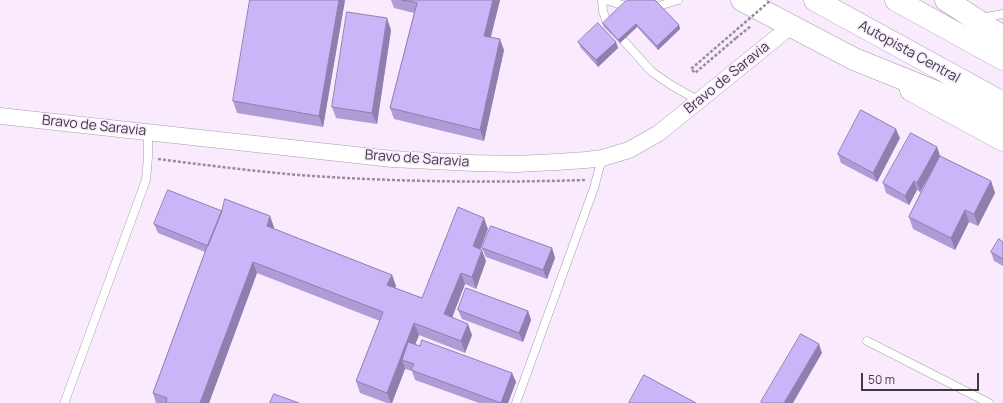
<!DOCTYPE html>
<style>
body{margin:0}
#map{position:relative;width:1003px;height:403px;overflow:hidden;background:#f9eafe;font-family:Manrope,sans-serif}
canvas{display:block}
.scale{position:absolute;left:861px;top:373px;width:118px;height:18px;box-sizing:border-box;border:2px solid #3f3941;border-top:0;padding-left:5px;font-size:12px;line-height:14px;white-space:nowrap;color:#3f3941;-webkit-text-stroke:3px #f9eafe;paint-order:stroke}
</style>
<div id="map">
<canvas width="1003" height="403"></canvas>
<div class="scale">50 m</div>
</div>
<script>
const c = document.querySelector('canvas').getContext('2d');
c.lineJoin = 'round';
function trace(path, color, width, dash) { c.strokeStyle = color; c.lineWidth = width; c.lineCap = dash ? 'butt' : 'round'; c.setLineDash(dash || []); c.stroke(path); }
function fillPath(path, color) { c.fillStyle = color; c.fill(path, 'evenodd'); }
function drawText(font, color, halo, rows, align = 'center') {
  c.font = font + ' Manrope,sans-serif'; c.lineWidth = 3; c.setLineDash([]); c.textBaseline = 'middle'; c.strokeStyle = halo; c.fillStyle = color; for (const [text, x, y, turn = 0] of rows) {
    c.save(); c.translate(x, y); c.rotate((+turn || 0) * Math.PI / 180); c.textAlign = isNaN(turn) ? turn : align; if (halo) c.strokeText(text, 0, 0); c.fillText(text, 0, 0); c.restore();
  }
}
const path = new Path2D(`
 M736,38L751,26
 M158,159C205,165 252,171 299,175C395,182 489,183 586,180`);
const service = new Path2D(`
 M602,0L603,11L607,23
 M606,0L625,6
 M659,6L678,0
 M986,17L1003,14
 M623,40L652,72L671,85L699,101
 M867,341L989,403
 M65,401L146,180L148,157V132
 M516,403L594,188L602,158`);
const minor = new Path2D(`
 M0,116L392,159L474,163L515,164L557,162L586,160L602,158L629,150L659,133L791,26`);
const secondary = new Path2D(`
 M911,90L1003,140`);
const primary = new Path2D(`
 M742,0L854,59`);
const motorway = new Path2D(`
 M815,0L1003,103
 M896,0L1003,59
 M946,0L1003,37
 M854,59L1003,119`);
const pathBridge = new Path2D(`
 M736,38L695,73L691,69L771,0`);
const wall = new Path2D(`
 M345,0L323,127L237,113L233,101Z
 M391,0H500L491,37L504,50L484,141L394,119L390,108L414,13L394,8Z
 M603,23L679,25L680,29L658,50L637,27L620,43L604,27Z
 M391,30L377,124L336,118L332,107Z
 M578,42H616L618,48L598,67L581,48Z
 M900,138L877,182L841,163L838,154Z
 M937,147L940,156L991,181L995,193L978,226L969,222L955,250L913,229L909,217L933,169L920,192L917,190L909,205L886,193L883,183Z
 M221,211L274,227V229L392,275L396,286L395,288L422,298L488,229L480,249L486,261L476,289L465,284L452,317L472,335L465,353L419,335L415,345L512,373L516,382L508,403H479L415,380L412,371L405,369L392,403H387L360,393L356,381L380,321L257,273L209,403H156L153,393L205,252L158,233L154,224Z
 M1003,242V266L994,261L991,252Z
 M482,248H552L555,258L547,279L486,257Z
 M458,310L528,311L531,320L523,342L462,319Z`);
const shadedWall = new Path2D(`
 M339,0H345L323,127L319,116Z
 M493,0H500L488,47L484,36Z
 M387,18L391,30L377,124L372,113Z
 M636,24L637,27L620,43L618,40Z
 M679,25L680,29L658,50L657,46Z
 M500,39L504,50L484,141L480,130Z
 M616,42L618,48L598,67L596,60Z
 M896,129L900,138L877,182L873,173Z
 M937,147L940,156L920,192L917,183Z
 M914,181L917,190L909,205L905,196Z
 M991,181L995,193L978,226L974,214Z
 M965,210L969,222L955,250L951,238Z
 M270,216L274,227L271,237L267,226Z
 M484,218L488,229L477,258L473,246Z
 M552,248L555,258L547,279L543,270Z
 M482,250L486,261L476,289L472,277Z
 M253,262L257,273L209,403H200Z
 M461,273L465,284L449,326L444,314Z
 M392,275L396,286L392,296L387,285Z
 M528,311L531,320L523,342L519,333Z
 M414,323L419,335L408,362L402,360L405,369L392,403H391L387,393Z
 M468,324L472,335L465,353L461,341Z
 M819,344L822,353L793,403H784Z
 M512,373L516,382L508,403H501Z`);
const building = new Path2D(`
 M250,0H339L319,116L233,101Z
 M402,0H493L484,36L500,39L480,130L390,108L417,3Z
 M627,0H655L679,25L657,46L636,24L618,40L603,23Z
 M347,12L387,18L372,113L332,107Z
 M598,23L616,42L596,60L578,42Z
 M861,110L896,129L873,173L838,154Z
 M911,133L937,147L917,183L914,181L905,196L883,183Z
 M940,156L991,181L974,214L965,210L951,238L909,217Z
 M168,190L222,211L208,246L154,224Z
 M225,199L270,216L267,226L392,275L387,285L422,298L458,207L484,218L473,246L482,250L472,277L461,273L444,314L468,324L461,341L414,323L387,393L356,381L383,312L253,262L200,403H166L167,398L153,393L208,244L222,210Z
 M491,226L552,248L543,270L482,248Z
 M999,239L1003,242V259L991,252Z
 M466,288L528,311L519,333L458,310Z
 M801,334L819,344L784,403H763L761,402Z
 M422,340L512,373L501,403L411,370L414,364L402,360L408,342L420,346Z
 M644,375L696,403H629Z
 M274,394L299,403H270Z`);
const streetNames = [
 ["Autopista Central",909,52,29],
 ["Bravo de Saravia",727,78,-39],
 ["Bravo de Saravia",94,126,6],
 ["Bravo de Saravia",417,159,4]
];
trace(service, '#a99bae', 9);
trace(minor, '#a99bae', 17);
trace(secondary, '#a99bae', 23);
trace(primary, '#a99bae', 23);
trace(motorway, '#a99bae', 23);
trace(path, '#978d9a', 2.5, [3, 2]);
trace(service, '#fff', 8);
trace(minor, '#fff', 16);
trace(secondary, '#fff', 22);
trace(primary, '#fff', 22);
trace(motorway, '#fff', 22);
trace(pathBridge, '#978d9a', 2.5, [3, 2]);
fillPath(wall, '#af9cd6');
fillPath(shadedWall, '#8e7fae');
fillPath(building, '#cbb5f9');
trace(building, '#8e7fae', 1);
drawText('14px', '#3f3941', '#f9eafe', streetNames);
</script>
